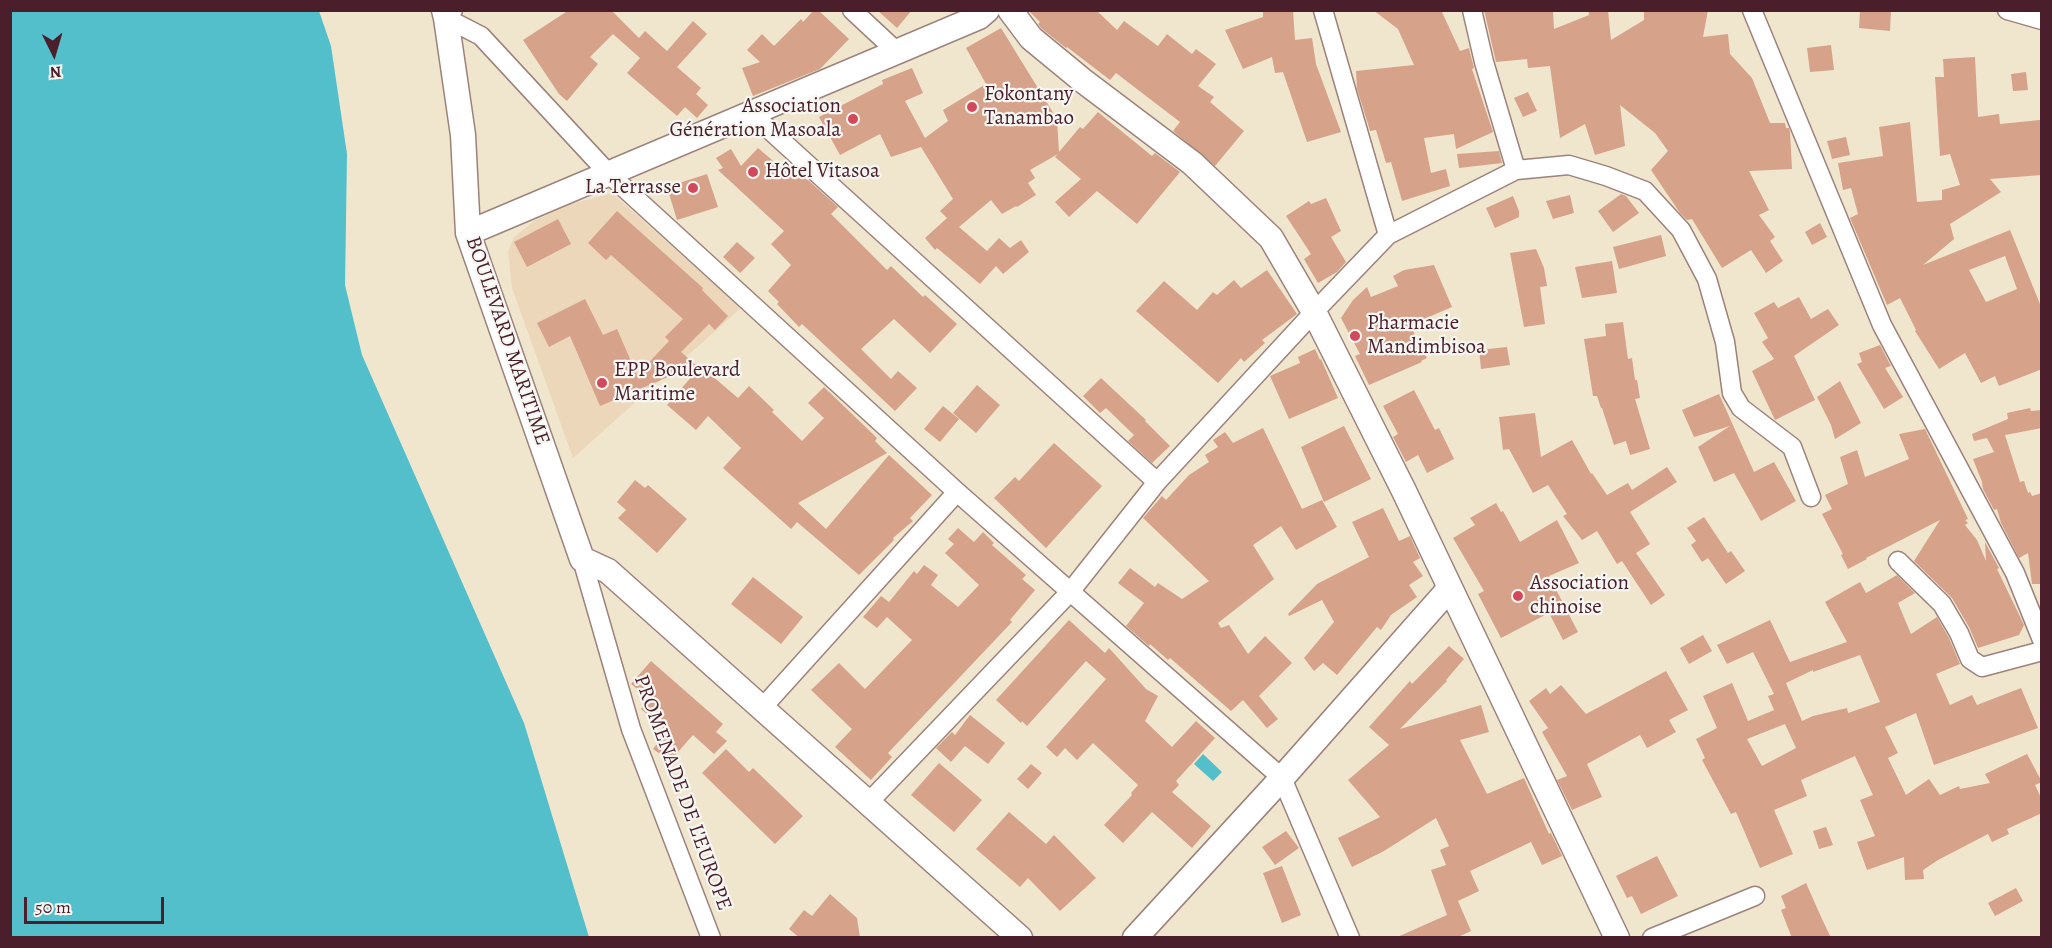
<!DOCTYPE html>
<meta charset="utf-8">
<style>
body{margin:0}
#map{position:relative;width:2052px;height:948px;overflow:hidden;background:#f0e6ce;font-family:Alegreya,serif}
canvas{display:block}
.frame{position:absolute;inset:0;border:12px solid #4a1f2b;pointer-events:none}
.north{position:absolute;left:24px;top:24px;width:60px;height:60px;-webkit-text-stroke:4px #f6f6f2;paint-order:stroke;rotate:175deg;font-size:16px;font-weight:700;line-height:24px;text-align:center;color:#4a1f2b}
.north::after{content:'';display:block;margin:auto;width:21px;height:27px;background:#4a1f2b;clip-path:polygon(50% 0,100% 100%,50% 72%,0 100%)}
.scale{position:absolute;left:24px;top:897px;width:140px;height:27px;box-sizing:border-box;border:3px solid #4a1f2b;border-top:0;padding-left:8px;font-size:18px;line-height:21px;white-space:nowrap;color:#4a1f2b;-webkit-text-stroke:4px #f6f6f2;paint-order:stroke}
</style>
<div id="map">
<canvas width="2052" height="948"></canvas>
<div class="frame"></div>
<div class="north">N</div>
<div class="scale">50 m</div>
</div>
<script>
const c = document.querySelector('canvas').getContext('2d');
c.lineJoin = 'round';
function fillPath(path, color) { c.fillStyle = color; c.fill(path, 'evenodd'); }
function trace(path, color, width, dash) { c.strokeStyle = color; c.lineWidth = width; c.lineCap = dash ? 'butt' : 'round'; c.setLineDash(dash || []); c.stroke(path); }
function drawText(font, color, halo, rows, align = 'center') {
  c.font = font + ' Alegreya,serif'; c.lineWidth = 4.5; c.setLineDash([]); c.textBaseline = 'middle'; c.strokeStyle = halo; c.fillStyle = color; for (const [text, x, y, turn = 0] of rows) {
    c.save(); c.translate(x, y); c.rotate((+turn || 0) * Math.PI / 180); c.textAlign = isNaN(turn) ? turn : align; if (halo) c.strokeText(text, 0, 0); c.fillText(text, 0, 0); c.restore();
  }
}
const built = new Path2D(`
 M612,193L741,308L573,458L512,288L508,251L514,237L534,221L571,204Z`);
const water = new Path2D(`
 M10,11H319L331,46L347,154L345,285L362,355L524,723L589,937H11Z
 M1203,754L1222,772L1213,781L1194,764Z`);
const building = new Path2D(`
 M569,10H611L639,38L645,31L667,51L693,21L707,34L677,67L701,88L696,94L708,105L697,118L685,107L677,116L627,73L640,58L613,34L590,57L598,64L567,101L559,94L523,40Z
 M814,10H818L849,39L820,69L753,96L742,68L760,62L747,50L762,34L774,46L801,19L803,22Z
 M877,10H912L897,28Z
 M1028,10H1096L1117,30L1124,21L1158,46L1167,34L1192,54L1196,49L1216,64L1198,86L1214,97L1210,102L1244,131L1215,166L1173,131L1180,122L1116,73L1110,80L1067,47L1066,48L1041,28L1038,24L1040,22Z
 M1263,10H1293L1295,40L1312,38L1316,64L1341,132L1307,142L1283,72L1275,73L1272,57L1243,69L1225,30L1263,17Z
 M1373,10H1441L1460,51L1469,48L1474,68L1472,69L1493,132L1456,149L1454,134L1424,138L1431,173L1446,169L1450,186L1402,201L1391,162L1386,163L1376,130L1370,131L1368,124L1357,89L1356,71L1414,65L1398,29Z
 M1484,10H1553L1554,29L1589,15L1588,10H1608L1611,40L1644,20V10H1708L1703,37L1728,34L1730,54L1752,78L1770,123H1785L1786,128H1789L1790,132L1792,169L1749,171L1769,210L1759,215L1775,237L1770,241L1783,261L1766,273L1751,250L1722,268L1692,219L1687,220L1680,213L1651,170L1668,151L1655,133L1620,105L1625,146L1595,155L1585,124L1560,138L1550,66L1528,68L1527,59L1496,62Z
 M1860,10H1891L1890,31L1859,28Z
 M1001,28L1057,119L1059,152L1080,127L1083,129L1098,112L1152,156L1155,153L1180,172L1137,224L1097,191L1069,217L1055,202L1081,179L1055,157L1058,154L1030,170L1035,178L1028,183L1036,195L1017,207L1016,206L1002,214L991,200L959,227L987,251L999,238L1010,248L1021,240L1029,252L1003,274L996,266L980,284L937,248L935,250L925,238L947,218L940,211L953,199L921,147L891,157L880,134L840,155L819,117L883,84L882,80L912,68L923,93L905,101L925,138L948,121L943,110L986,84L966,48Z
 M1831,45L1834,70L1810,72L1807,48Z
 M1975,57L1978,117L1999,114L2000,124L2040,120L2042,175L1990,179L2001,192L1950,224L1954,239L1923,265L2010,230L2042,309V369L1999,386L1995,376L1981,383L1965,353L1939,369L1915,331L1916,330L1900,298L1887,305L1850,218L1858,214L1851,188L1843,190L1838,163L1883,156L1879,127L1910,122L1917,202L1942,200V190L1960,185L1950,154L1940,156L1935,77H1944L1943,59ZM2005,256L2017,289L1986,302L1969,270Z
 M2026,72L2028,90L2013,91L2011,74Z
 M1528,92L1537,111L1523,117L1514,98Z
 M1846,137L1850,155L1832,159L1827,141Z
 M758,148L793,178L799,172L838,207L831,214L887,270L891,266L923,297L925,295L957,324L930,353L894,319L861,349L891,379L898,371L917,388L895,411L802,324L799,327L777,304L779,302L768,291L791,265L771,244L784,231L718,170L723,168L716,158L731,149L741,166Z
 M1499,151L1502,163L1459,168L1457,154Z
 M707,174L718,207L677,220L667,187Z
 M1621,194L1626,196L1639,213L1613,232L1598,211Z
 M1570,195L1574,213L1553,219L1546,201Z
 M1513,196L1519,211V217L1495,228L1486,208Z
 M1326,198L1341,231L1331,237L1346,262L1337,272L1318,283L1304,259L1311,254L1286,216L1309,201L1311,204Z
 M617,211L703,288L702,290L728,316L715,330L709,324L681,352L696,365L600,406L570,336L549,347L537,323L585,299L603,335L617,329L637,375L669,341L665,337L683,319L611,255L606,260L588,243Z
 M558,219L571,244L527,267L514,242Z
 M1820,223L1827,237L1812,245L1805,232Z
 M1661,235L1666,256L1619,269L1613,247Z
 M737,242L755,258L740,273L723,257Z
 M1536,249L1544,268L1547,286L1540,287L1545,324L1524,327L1510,253Z
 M1612,261L1617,293L1582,298L1575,267Z
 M1434,265L1452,307L1410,325L1427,358L1421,361L1422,362L1369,385L1355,356L1360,354L1341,318L1353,300L1367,287L1371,297L1398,286L1393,276L1404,270Z
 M1267,270L1297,314L1262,340L1265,343L1244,362L1241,358L1218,383L1136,311L1164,281L1197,310L1213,292L1217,295L1234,280L1241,288Z
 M1799,297L1811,319L1828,309L1839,325L1794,356L1815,400L1775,420L1752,371L1774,359L1762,342L1768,338L1754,313L1774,302L1778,308Z
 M1623,322L1628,359L1632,358L1635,380H1637L1640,398L1635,399L1650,449L1630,455L1626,441L1614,445L1602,408H1601L1597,396H1593L1584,339L1606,336L1605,324Z
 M1880,345L1891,366L1885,368L1903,397L1884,409L1857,364L1862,362L1859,353Z
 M1507,347L1510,365L1481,369L1479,350Z
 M1315,349L1320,360L1321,359L1338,398L1289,419L1270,376L1300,363L1298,357Z
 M699,368L710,377L711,375L738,398L749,386L774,410L772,412L802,441L824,418L808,403L824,387L877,438L875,441L887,453L798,503L826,529L889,455L932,495L910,518L913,521L893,538L894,540L859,575L797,522L791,529L723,468L741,448L708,416L696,430L667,405Z
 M1101,378L1146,420L1145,421L1170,446L1152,463L1128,441L1134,435L1106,408L1100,413L1083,396Z
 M1840,381L1861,423L1835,439L1831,425L1817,397Z
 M977,385L1000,405L976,433L953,413Z
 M1414,390L1435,430L1439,428L1454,459L1427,473L1418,455L1406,462L1393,437L1398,434L1383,406Z
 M1719,394L1754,472L1774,462L1796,501L1761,521L1734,473L1714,482L1698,447L1730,426L1694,437L1682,410Z
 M943,406L959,419L940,442L924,429Z
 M2030,408L2031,411L2042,410V428L2005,435L2020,482L2024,481L2028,493L2030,492L2032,496L2042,493V584H2032L2028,553L2019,558L2001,523L1997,509L1994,510L1983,489L1982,482L1973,459L1994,452L1987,438L1974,441L1972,434L2008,419L2007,413Z
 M1535,413L1541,457L1572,440L1591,474L1592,473L1607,495L1628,483L1632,490L1667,467L1677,482L1630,512L1650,544L1636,553L1665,595L1651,605L1622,561L1617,564L1597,531L1582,540L1563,516L1567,514L1548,485L1533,493L1509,449L1503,450L1499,417Z
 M1344,426L1371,479L1324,502L1301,447Z
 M1263,428L1302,509L1322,500L1337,527L1296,550L1281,526L1253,545L1274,579L1218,623L1221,628L1229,625L1248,654L1265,636L1292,663L1259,696L1278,719L1267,728L1243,700L1231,711L1170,658L1168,660L1150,644L1149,646L1126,626L1144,603L1118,583L1130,568L1155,587L1158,583L1182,599L1209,581L1143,518L1162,496L1166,500L1189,475L1209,462L1205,455L1218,447L1213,440L1225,432L1233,443Z
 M1925,429L1968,519L1965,520L1968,523L1965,525L1977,540L1986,561L1985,542L1999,568L1997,569L2024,625L2019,635L1978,648L1969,627L1952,598L1914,561L1940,520L1866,558L1867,559L1848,569L1841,555L1843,554L1822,514L1832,509L1825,495L1848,484L1840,457L1857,450L1865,477L1909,459L1899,434Z
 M1054,443L1102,486L1046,548L994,498L1015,477L1019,481Z
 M635,480L645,488L648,485L687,519L657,553L618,518L626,510L617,502Z
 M1496,503L1501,512L1503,511L1520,542L1557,520L1579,563L1549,576L1578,632L1563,640L1549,613L1501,638L1478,594L1484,591L1453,538L1475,525L1470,518Z
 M1383,508L1399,541L1410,536L1420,558L1413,562L1423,576L1409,585L1417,597L1391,615L1381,630L1377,627L1337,675L1323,663L1314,671L1304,658L1334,622L1322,600L1289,616L1288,614L1317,584L1369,557L1352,522Z
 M1704,517L1728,553L1731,551L1745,571L1726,584L1708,558L1702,562L1691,545L1696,541L1687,528Z
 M958,528L974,542L983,532L994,543L992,545L1026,575L1022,579L1035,590L1010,620L1012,622L888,753L892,757L871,780L835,747L852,729L811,690L839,663L865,689L912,640L887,617L877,628L863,617L881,596L889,602L914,571L917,574L924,565L938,575L931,585L958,607L979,585L945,553L954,544L948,539Z
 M1897,575L1915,593L1898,603L1911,634L1937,617L1949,638L1960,664L1936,674L1950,705L1972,695L1977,705L2021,688L2038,728L1934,765L1916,713L1885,727L1898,753L1888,758L1906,795L1929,779L1940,795L1959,786L1960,789L1990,783L1985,774L2027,754L2042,782L2035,785L2042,800V813L2007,829L2009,834L1992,842L1988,834L1938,860L1923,870L1924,879L1905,880L1904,857L1867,870L1857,842L1875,836L1860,800L1873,795L1855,756L1801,780L1807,796L1774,810L1793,854L1760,868L1736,812L1731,814L1702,760L1705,758L1696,739L1717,728L1703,696L1732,683L1748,721L1774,710L1768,696L1774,694L1753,652L1727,664L1717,645L1770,620L1790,662L1847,642L1825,602L1860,582L1866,593ZM1860,655L1880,702L1848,713L1847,708L1813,716L1802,721L1786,683L1813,670V672ZM1785,724L1796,748L1762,766L1747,739Z
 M753,577L803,617L781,644L731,604Z
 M1069,620L1105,653L1109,648L1146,689L1158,696L1145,721L1172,747L1196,721L1215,738L1176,781L1179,785L1172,792L1211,826L1192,848L1152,812L1123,843L1104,825L1132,795L1131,793L1138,785L1093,743L1077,760L1065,748L1057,757L1046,747L1106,679L1086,661L1027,726L1022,721L1021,723L996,700Z
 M1703,635L1712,651L1689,664L1680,648Z
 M1449,646L1464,659L1446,680L1447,681L1400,729L1481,705L1489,732L1460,740L1487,794L1524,778L1549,834L1551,833L1562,856L1542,865L1531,842L1470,871L1479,891L1458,901L1471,931L1456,938H1395L1447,915L1431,870L1446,865L1440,850L1449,846L1436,818L1384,851L1352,867L1338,838L1380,817L1348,780L1389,745L1369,727L1410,681L1412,684Z
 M651,661L723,724L716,732L727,741L714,754L693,735L670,761L653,749L667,731L641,709L650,699L631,684Z
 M1666,671L1688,710L1669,720L1676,732L1647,748L1640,735L1587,764L1602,797L1572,810L1557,780L1567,776L1542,732L1548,728L1529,701L1546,688L1550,694L1561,685L1586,714Z
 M970,715L1005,743L988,764L965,746L951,762L936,748L952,732L955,735Z
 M726,749L749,772L753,768L803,816L775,844L702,773Z
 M939,763L982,800L954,832L911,795Z
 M1031,764L1042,773L1028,789L1017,779Z
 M1009,812L1046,844L1054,835L1096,878L1060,911L1028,878L1020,887L976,849Z
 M1826,827L1833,845L1819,849L1813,831Z
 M1286,831L1299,848L1275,865L1262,847Z
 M1657,856L1678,896L1641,914L1632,896L1627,898L1616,876Z
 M1282,866L1301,915L1282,923L1263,873Z
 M1806,883L1822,919L1831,938H1792L1781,910L1786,908L1781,896Z
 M2016,888L2023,901L1995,916L1988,903Z
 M830,894L857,918L860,938H800L789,929L804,910L812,916Z`);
const minor = new Path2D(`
 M453,10L446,18L481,36L609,174L957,492L1282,778L1350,938
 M852,10L896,51
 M1323,10L1388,235
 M1472,10L1484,62L1516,170
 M1752,10L1882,325L2015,573L2042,640
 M2007,10L2042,20
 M751,113L1157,482
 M582,559L631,729L711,938
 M1898,561L1942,604L1959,633L1970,659L1982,667L2042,651
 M762,708L957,492
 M868,803L1070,592L1157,482L1314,312L1388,235L1516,170L1569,165L1606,176L1645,191L1681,230L1707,279L1725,342L1732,393L1741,408L1792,447L1811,497
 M1652,938L1755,896`);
const tertiary = new Path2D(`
 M444,10L446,18L463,135L468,233L582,559L608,571L1020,938
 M1010,10L1031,38L1082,80L1192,163L1271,238L1314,312L1404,491L1617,938
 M468,233L979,17L987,10
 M1135,938L1282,778L1450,588`);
const markers = [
 [972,107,6,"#d1495b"],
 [853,119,6,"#d1495b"],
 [753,172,6,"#d1495b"],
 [693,188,6,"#d1495b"],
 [1355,336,6,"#d1495b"],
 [602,383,6,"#d1495b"],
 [1518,596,6,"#d1495b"]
];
const poiNames = [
 ["Fokontany",984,95],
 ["Tanambao",984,119],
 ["Association",841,107,"right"],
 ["Génération Masoala",841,131,"right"],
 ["Hôtel Vitasoa",765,172],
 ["La Terrasse",681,188,"right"],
 ["Pharmacie",1367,324],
 ["Mandimbisoa",1367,348],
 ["EPP Boulevard",614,371],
 ["Maritime",614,395],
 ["Association",1530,584],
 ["chinoise",1530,608]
];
const streetNames = [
 ["BOULEVARD MARITIME",507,341,71],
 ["PROMENADE DE L'EUROPE",682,793,70]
];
fillPath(built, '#ecd7ba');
fillPath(water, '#52bfcb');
fillPath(building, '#d6a289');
trace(minor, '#9d827c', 21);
trace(tertiary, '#9d827c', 27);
trace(minor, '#fff', 18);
trace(tertiary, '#fff', 24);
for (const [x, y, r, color] of markers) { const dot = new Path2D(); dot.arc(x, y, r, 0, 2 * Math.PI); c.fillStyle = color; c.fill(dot); trace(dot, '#f6f6f2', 2); }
drawText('21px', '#4a1f2b', '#f6f6f2', poiNames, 'left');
drawText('21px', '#4a1f2b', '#f6f6f2', streetNames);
</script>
